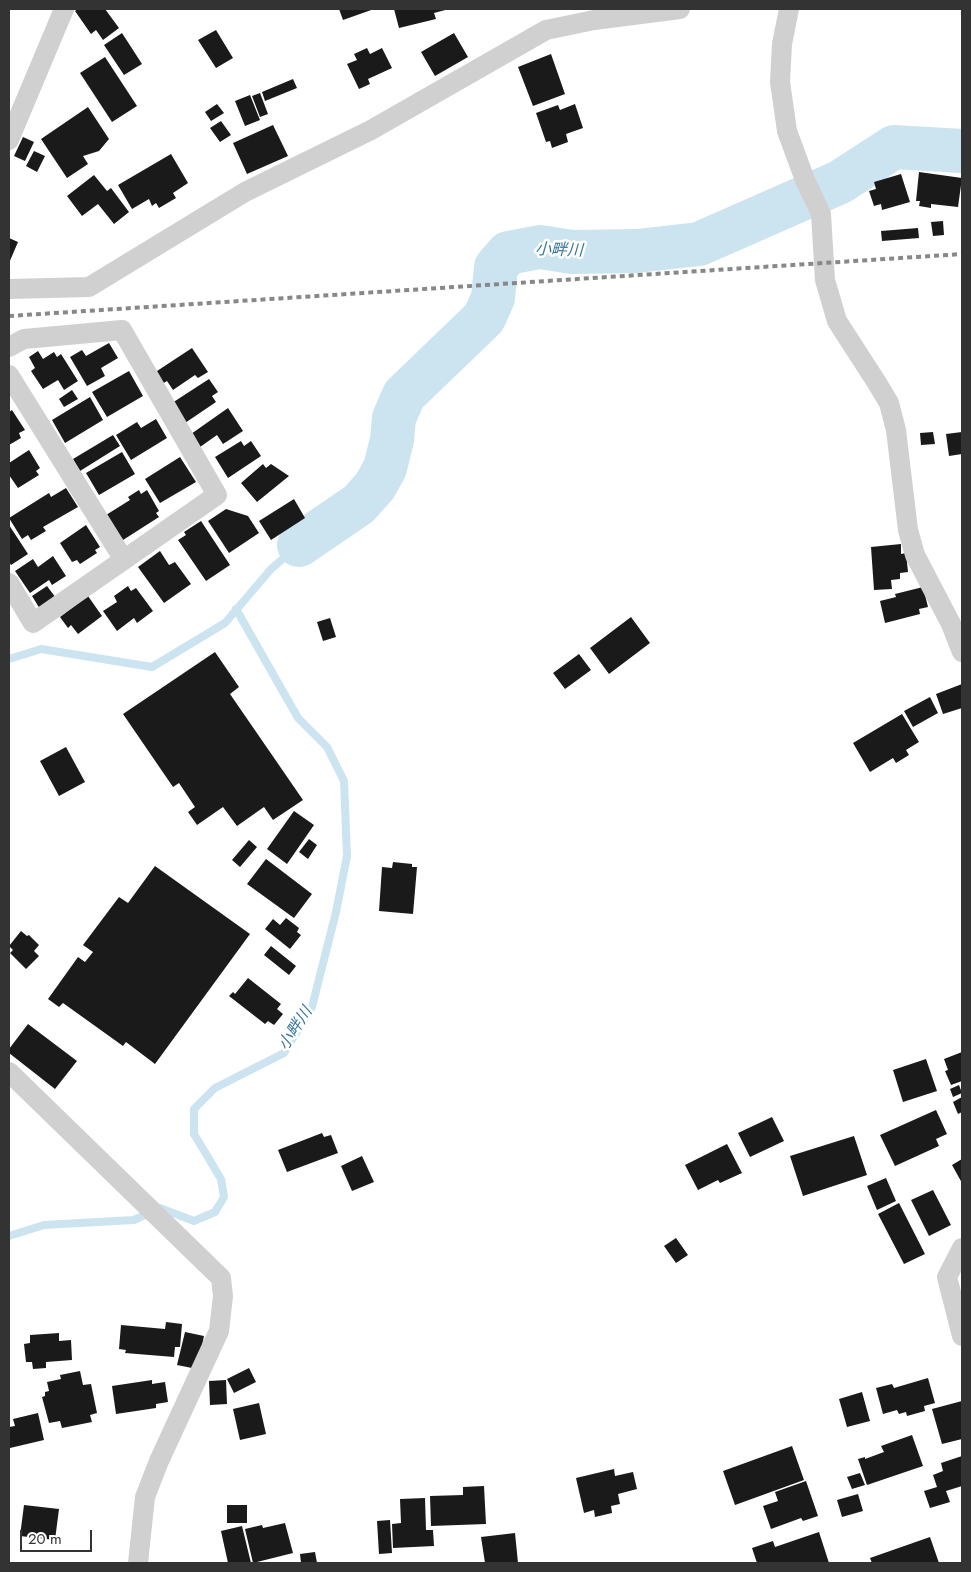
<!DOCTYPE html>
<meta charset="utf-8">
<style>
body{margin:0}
#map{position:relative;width:971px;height:1572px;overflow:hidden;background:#fff;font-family:Jost,sans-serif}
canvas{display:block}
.frame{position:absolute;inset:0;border:10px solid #333;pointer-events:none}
.scale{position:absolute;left:20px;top:1530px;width:72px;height:22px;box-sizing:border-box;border:2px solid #333;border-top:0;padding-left:6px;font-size:15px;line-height:18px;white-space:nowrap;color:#333;-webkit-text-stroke:4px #fff;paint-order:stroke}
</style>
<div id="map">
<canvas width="971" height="1572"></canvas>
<div class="frame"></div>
<div class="scale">20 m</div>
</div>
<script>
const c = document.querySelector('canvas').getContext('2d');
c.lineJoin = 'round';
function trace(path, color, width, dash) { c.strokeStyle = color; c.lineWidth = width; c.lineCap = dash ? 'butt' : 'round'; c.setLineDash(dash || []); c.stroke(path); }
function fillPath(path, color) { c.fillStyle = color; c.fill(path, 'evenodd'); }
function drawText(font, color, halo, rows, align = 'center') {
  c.font = font + ' Jost,"Noto Sans JP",sans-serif'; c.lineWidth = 5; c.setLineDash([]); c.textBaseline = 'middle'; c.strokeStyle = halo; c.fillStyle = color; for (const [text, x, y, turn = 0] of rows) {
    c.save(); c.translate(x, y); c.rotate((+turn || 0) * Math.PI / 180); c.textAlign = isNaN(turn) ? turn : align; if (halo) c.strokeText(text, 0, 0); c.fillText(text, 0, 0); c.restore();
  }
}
const stream = new Path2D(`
 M9,659L41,649L152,667L225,623L271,569L299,545
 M9,1236L44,1225L134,1220L160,1208L194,1221L215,1212L224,1197L221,1179L194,1134V1109L215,1088L284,1053L312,1007L336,912L347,856L344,781L327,747L298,718L236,609`);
const river = new Path2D(`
 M299,545L359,504L375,486L385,468L392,440L394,418L404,395L484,318L493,298L496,267L508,253L540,247L572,252L637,251L699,244L840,182L894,147L962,151`);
const building = new Path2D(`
 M78,9H105L119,28L103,40L96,30L91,34L75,11Z
 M339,9H374L343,20Z
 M394,9H449L434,13L436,19L399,28Z
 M216,30L233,58L216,68L198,40Z
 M122,33L142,64L124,75L104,45Z
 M454,33L468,57L435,76L421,52Z
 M367,48L370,54L382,48L392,68L368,79L370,84L359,89L347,64L357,60L354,54Z
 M551,54L565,94L533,106L518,67Z
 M105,57L137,106L112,122L80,73Z
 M293,79L297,88L265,101L262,92Z
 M260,93L268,114L260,117L252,96Z
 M250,95L260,120L245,126L235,101Z
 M217,104L224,113L211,121L205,112Z
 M575,104L583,128L566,134L568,142L552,148L550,141L546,142L536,113L558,105L560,110Z
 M88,107L109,139L99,151L83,156L88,164L67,178L41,139Z
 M221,121L231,135L220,142L210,128Z
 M273,125L288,156L247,174L233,143Z
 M23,137L34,142L25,161L14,156Z
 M34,151L45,156L37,172L26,166Z
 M171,154L188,183L173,193L176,198L159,208L156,203L152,206L149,199L132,209L118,185Z
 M919,172L962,178L958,207L931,204V208L919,206L920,201H916Z
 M901,174L910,202L882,210L881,204L874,206L869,191L876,189L874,182Z
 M94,175L107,191L111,188L129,212L114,224L98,204L82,216L67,196Z
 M943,221L944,235L933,236L931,222Z
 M918,228L919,238L882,241L881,231Z
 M9,238L18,242L9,263Z
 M109,343L118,358L101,368L105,376L87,386L70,357L82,350L86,356Z
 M192,348L208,372L198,378L195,375L173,390L167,381L162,384L154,373Z
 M38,351L43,359L54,352L57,357L61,354L78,381L64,390L58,380L43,389L31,371L35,368L29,357Z
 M129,371L143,396L107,417L92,392Z
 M209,379L218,392L212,396L216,402L185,423L172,403Z
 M72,390L78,399L64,407L59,399Z
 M90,397L103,420L65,443L52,420Z
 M228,408L243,431L223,444L217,435L200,447L191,434Z
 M12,410L25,430L19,433L21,438L9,445V412Z
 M156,419L167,438L131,460L116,435L137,422L141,428Z
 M933,432L935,444L921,445L920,433Z
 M962,432V454L949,456L946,434Z
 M113,435L120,446L80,471L73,459Z
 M241,441L244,446L251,441L261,456L228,478L215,457Z
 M29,450L40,468L36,471L39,475L18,488L9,475V463Z
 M122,452L135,474L99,495L86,473Z
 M180,457L196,482L160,503L145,479Z
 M263,464L266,468L271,464L289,476L257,502L241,483Z
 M66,488L78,507L43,527L46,531L31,540L28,535L22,539L9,518L49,493L51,497Z
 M139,490L141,494L147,490L159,511L156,513L159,517L123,540L106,515L130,500L128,497Z
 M294,499L305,518L271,540L259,521Z
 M226,509L248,516L259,533L229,553L208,521Z
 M201,521L230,565L206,581L178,540L186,535L184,532Z
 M9,525L28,554L11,565L9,562Z
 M86,525L100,547L95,550L97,553L80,564L77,560L72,562L60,543Z
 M901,544V554L906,553L908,572L900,573V579L891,580L892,589L874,590L871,547Z
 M160,551L169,565L175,562L191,584L164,603L138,567Z
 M53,556L66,576L52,585L49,580L30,593L15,571L33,559L38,567Z
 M47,586L56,598L40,609L32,596Z
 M128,586L131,591L136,588L153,611L137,623L134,618L117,631L103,611L117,602L114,596Z
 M923,587L928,607L919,609L920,614L885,623L880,601L896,597L895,594Z
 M88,596L102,616L78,634L71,625L68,628L60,617Z
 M631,617L650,643L609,674L590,648Z
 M330,618L336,637L323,641L317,622Z
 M215,652L239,687L230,694L303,800L273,820L264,807L237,826L223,807L197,825L188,812L195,807L179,783L173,787L123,714Z
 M579,654L591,670L565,689L553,673Z
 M962,684V708L943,714L936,694Z
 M930,697L938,713L913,727L904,711Z
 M902,714L919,742L906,750L909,755L896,763L893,758L870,772L853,743Z
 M66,747L85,782L59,796L40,761Z
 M294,811L314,825L287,864L267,849Z
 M309,839L317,845L308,859L299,852Z
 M249,840L257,847L240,867L232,860Z
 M266,859L312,894L294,918L247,884Z
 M393,862L412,864V867H417L413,914L379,911L382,867L392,868Z
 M155,866L250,934L155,1064L126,1042L123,1046L63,1003L59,1007L48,999L78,957L85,962L93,952L83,945L119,897L128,903Z
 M286,918L299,928L297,932L301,935L290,949L265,929L273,919L280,925Z
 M21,931L27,936L29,935L39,945L34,951L39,956L26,969L10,953L13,950L9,946Z
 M271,946L296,966L289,975L264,955Z
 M248,978L281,1004L277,1009L283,1014L274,1025L268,1021L265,1024L229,996L233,992L235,994Z
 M28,1024L77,1061L55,1089L9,1053V1049Z
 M962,1052V1077H961L962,1081L951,1085L945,1071L948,1070L944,1059Z
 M926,1059L937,1091L903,1102L893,1070Z
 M959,1085L962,1093L953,1097L950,1089Z
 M962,1097V1112L958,1114L953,1102Z
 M936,1110L947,1134L936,1139L939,1146L895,1166L880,1135Z
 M772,1117L784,1141L750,1157L738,1133Z
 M322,1133L324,1137L331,1135L338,1153L287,1172L278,1150Z
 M854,1136L867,1175L803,1196L790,1156Z
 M727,1144L742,1173L720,1183L718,1180L698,1190L685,1165Z
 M362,1156L374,1182L352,1191L341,1166Z
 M962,1159V1183L952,1165Z
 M886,1178L896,1201L877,1210L867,1186Z
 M933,1190L951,1225L929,1236L911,1200Z
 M899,1203L925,1254L904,1264L878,1214Z
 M676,1238L688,1255L676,1263L664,1246Z
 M166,1322L182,1324L180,1347H175L174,1357L125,1353L126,1350L119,1349L121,1325L165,1329Z
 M185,1332L204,1336L197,1369L177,1365Z
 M59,1333V1341L71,1340L72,1360L46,1362V1368L33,1369L32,1362H26L24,1344L30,1343V1335Z
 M249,1368L256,1382L234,1393L227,1379Z
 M80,1371L83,1385L91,1384L97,1413L90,1415L92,1422L62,1428L60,1421L49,1423L42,1397L45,1396V1392L49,1391L47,1382L61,1379L60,1375Z
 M928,1378L935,1403L924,1406L925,1411L907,1416L906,1412L899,1414L897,1410L883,1414L876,1388L892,1384L894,1388Z
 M152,1380V1384L165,1382L168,1402L156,1404V1408L116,1414L112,1386Z
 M226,1380L227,1404L210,1405L209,1381Z
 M862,1392L870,1421L847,1427L839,1399Z
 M962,1401V1439L942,1444L932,1409Z
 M259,1403L266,1434L240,1440L233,1409Z
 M38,1413L44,1440L10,1448L9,1427L15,1426L13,1419Z
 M912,1435L923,1466L867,1485L858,1459L865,1457V1459L884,1452L881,1446Z
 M792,1446L804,1480L735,1505L723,1471Z
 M962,1456V1486L946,1491L950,1502L930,1508L924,1491L937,1487L933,1475L943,1471L941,1463Z
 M614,1469L615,1476L633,1472L637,1489L618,1494L620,1504L611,1506L612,1513L595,1517L594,1510L584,1513L576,1478Z
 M860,1473L865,1485L852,1489L847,1477Z
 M806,1481L818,1516L803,1521L801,1518L771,1529L763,1506L778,1501L775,1492Z
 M484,1486L486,1524L431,1526L430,1496L463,1495V1487Z
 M858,1494L863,1511L842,1517L837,1500Z
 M425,1498L426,1530H433L434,1546L393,1548L392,1524L401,1523L400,1499Z
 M24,1505L59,1509L55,1540L20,1536Z
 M227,1505H247V1523H227Z
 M390,1520L392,1553L379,1554L377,1521Z
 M285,1523L293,1553L253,1563L245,1529L262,1525L263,1528Z
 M242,1526L251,1563H228L221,1531Z
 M819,1532L829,1563H757L752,1548L773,1541L775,1547Z
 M515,1533L518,1563H485L481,1537Z
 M930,1537L939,1563H872L870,1558Z
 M315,1552L317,1563H301L300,1554Z`);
const street = new Path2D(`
 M789,9L782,44L780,82L787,131L805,180L821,214L825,280L837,321L877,383L889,403L896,430L908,530L915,555L951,624L962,652
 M9,140L64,9
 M9,289L89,287L245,192L371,130L546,30L594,20L680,9
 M9,347L24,339L122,330L217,495L33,623L9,583
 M9,375L124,560
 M9,1072L221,1278L223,1296L219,1331L159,1461L145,1497L138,1563
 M962,1248L947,1277L962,1336`);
const rail = new Path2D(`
 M9,316L962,254`);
const waterNames = [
 ["小畔川",559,251,2],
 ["小畔川",296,1029,-57]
];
trace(stream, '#cce3f0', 8);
trace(river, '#cce3f0', 44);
fillPath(building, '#1a1a1a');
trace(street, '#d0d0d0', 20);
trace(rail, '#888', 4, [5, 4]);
drawText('italic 16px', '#39779c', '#fff', waterNames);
</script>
